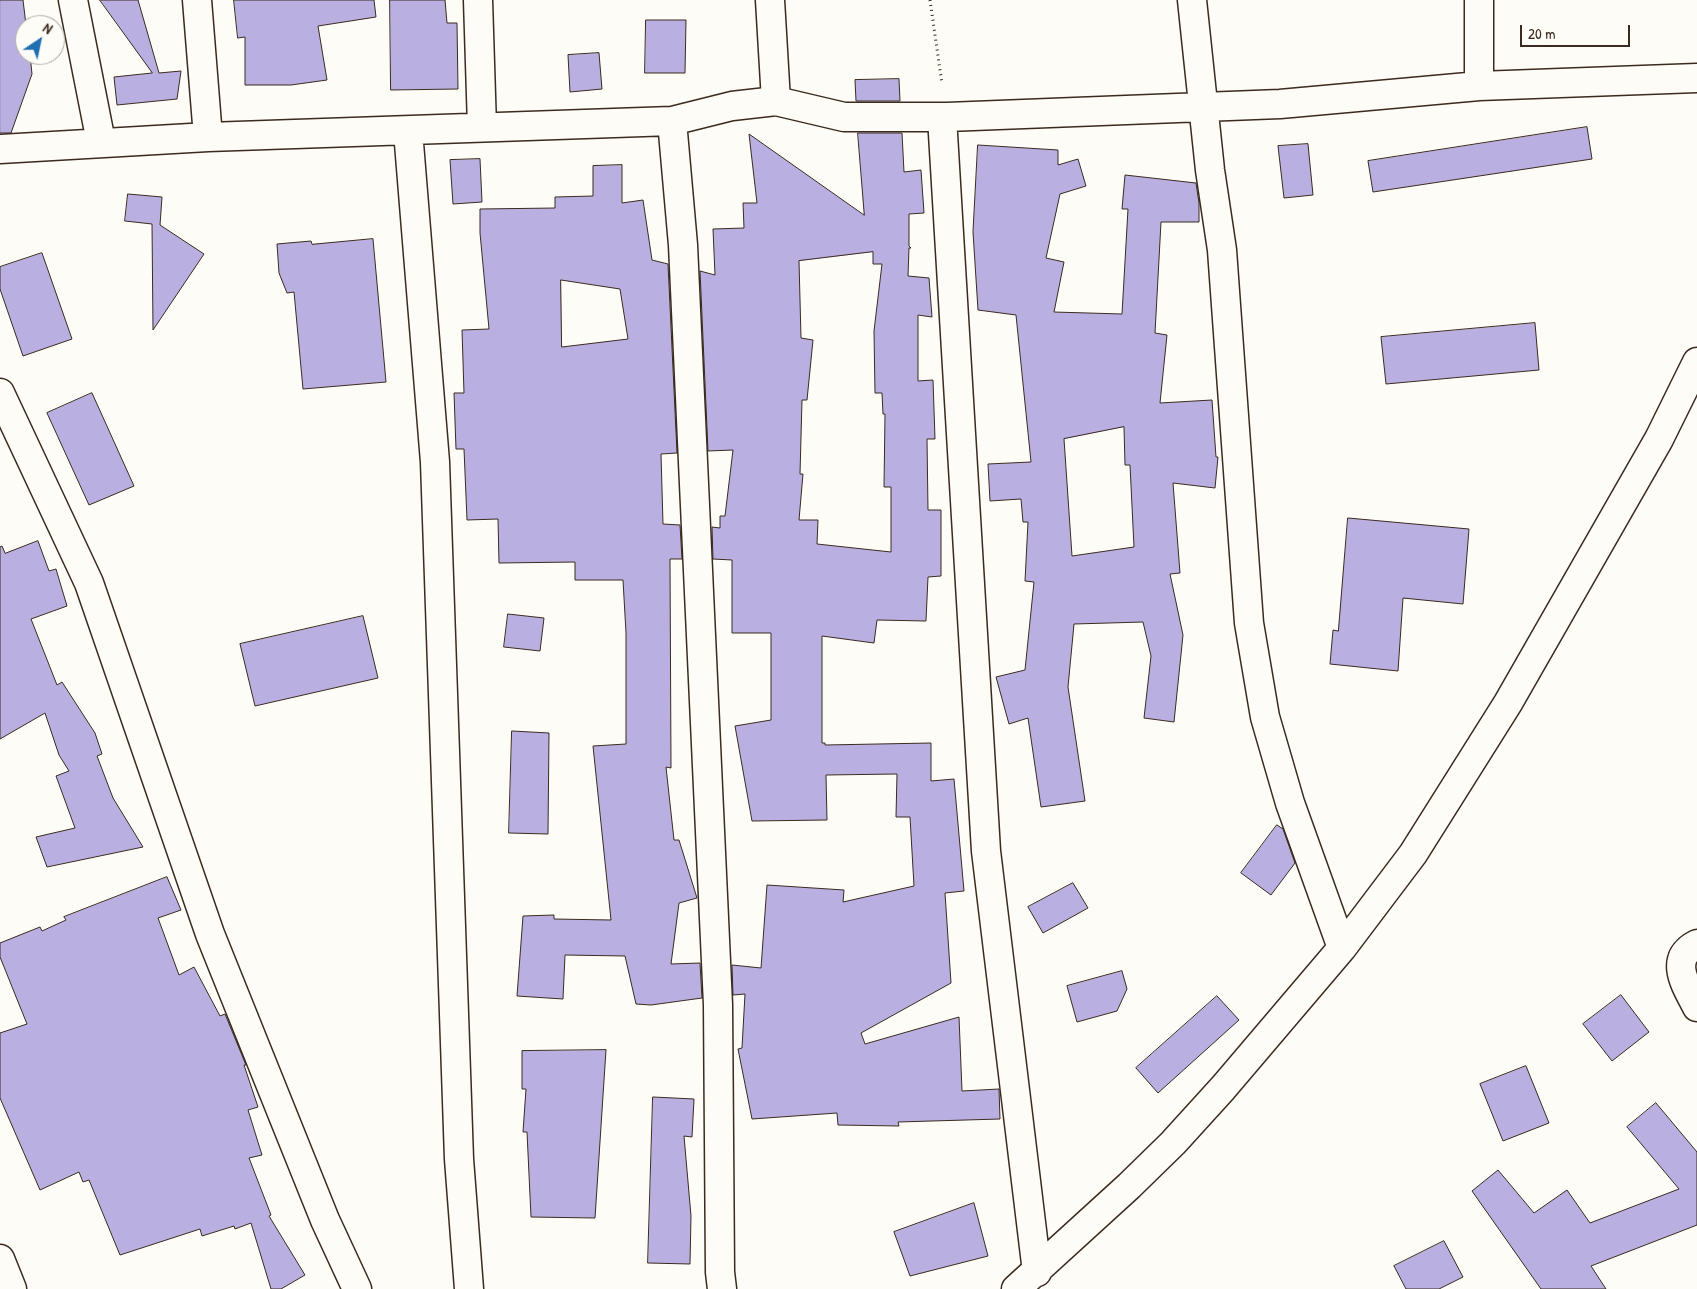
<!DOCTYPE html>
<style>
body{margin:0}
#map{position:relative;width:1697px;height:1289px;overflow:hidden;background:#fdfcf7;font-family:"Patrick Hand",sans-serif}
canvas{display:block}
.north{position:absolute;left:15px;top:15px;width:50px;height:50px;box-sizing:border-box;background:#fdfcf7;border:1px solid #afa8a0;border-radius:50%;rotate:34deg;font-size:14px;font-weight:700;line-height:20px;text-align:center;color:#3b2a1e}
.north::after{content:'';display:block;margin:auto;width:18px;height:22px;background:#1f6fb2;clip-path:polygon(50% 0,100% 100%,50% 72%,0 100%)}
.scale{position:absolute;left:1520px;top:25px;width:110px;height:22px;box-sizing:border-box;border:2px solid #3b2a1e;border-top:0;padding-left:6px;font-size:15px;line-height:18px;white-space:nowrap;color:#3b2a1e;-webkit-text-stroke:4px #fdfcf7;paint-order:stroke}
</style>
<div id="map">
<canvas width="1697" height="1289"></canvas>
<div class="north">N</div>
<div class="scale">20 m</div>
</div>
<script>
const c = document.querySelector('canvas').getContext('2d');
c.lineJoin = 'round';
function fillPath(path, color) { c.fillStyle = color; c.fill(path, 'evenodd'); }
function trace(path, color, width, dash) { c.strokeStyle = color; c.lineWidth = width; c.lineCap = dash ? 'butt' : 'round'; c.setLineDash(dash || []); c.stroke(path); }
const building = new Path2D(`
 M0,0H23L26,25L25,55H30L32,74L11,133H0Z
 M100,0H138L159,73L181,71L177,99L117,105L114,77L152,73Z
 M234,0H374L376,17L318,26L327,80L291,85H245V37L238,38Z
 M390,0H445L447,23H457L458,89L391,90Z
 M646,20H686L685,73H645Z
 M599,53L602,89L570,92L568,55Z
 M899,79L900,101H856L855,80Z
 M1587,127L1592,159L1373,192L1368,161Z
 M858,133H902L904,172L921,170L924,213L909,214V246L911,248H909L908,276L929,278L932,317L918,315V381L933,380L935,439H927L928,510H941V576L928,577L926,621L877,620L874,643L822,636V743H825V745L931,743V781L954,779L964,891L945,893L951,983L861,1033L865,1044L959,1017L962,1091L999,1089L1000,1119L898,1122L899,1126L838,1125L837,1113L752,1119L738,1049L742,1048L745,994L733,995L732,965L761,968L767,885L844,890L843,902L914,886L910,817H896L897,774L826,775L827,820L752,821L735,726L771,720V633H732V560L713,559L712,527L720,528V516H725L733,450L708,451L700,271L715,275L713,229L744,228L743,203H757L749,134L864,215ZM873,252V264H882L874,331L875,393H882L883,414H885L884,487H891V552L817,544L818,520H799L803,474H800L802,400H807L813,340L801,338L799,261Z
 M1308,144L1313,195L1284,198L1278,146Z
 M978,145L1058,150V165L1078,159L1086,186L1060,194L1046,258L1064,262L1054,312L1122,314L1128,209H1122L1125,175L1196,183L1199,203V222H1161L1155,333L1167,335L1160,403L1212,400L1216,457H1218L1215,488L1173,483L1180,573L1170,574L1183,635L1174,722L1144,718L1151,656L1143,622L1074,624L1068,687L1085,801L1041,807L1028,718L1009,724L996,677L1025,670L1034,582L1025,581L1028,522H1023L1021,499L990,501L988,464L1031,462L1016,315L978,310L973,232ZM1124,427L1125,465H1130L1134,547L1072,556L1064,439Z
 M480,159L482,202L453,204L450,160Z
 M622,165V203L643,200L652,260L668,264L677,453L661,454L663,524L680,525L682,559H670L671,768L666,767L674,840H679L697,898L679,903L671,964L700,963L702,998L651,1005L636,1004L625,956L565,955L563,999L517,996L523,916L554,915V919L611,920L593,746L626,744V633L623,580H575V562L499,563L498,519L467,520L464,449H456L454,393H464L462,330L489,329L480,233V209L555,208V197L593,196V166ZM561,280L620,289L628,339L562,347Z
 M128,194L162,197L160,225L204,254L153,330L152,224L125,221Z
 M373,239L386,382L303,389L294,292L287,293L279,273L277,244L311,241L312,244Z
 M42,253L72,339L23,356L0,289V267Z
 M1535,323L1539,370L1386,384L1381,337Z
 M92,393L134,486L89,505L47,413Z
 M1348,518L1469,529L1463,604L1403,598L1398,671L1330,664L1333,630L1338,631Z
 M38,541L49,571L56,569L67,606L31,619L57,685L62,682L95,733L102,754L97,756L113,798L143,847L47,867L36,837L75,828L56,776L69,771L59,755L45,713L0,739V547L2,546L5,553Z
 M508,614L544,618L540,651L504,647Z
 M363,616L378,678L255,706L240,644Z
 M512,731L549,733L548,834L509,833Z
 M1277,825L1283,829L1295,863L1271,895L1241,873Z
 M167,877L181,910L158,918L179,975L194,967L220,1016L225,1014L246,1065H244L258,1107L248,1110L262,1155L249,1158L271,1215L269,1216L305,1275L281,1289H271L251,1223L235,1229L234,1226L202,1236L200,1229L120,1255L89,1180L83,1182L79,1172L40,1190L0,1098V1033L27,1024L0,957V943L40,927L42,931L66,920L64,917Z
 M1073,883L1088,908L1043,933L1028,907Z
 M1122,971L1127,989L1117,1011L1077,1022L1067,986Z
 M1621,995L1649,1032L1612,1061L1583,1024Z
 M1217,996L1239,1020L1158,1093L1136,1068Z
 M606,1050L595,1218L531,1217L527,1132H523L526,1089H522V1051Z
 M1526,1066L1549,1123L1503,1141L1480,1084Z
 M653,1097L694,1099L692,1137L684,1136L691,1216L690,1264L648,1263Z
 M1656,1103L1697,1152V1225L1591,1266L1606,1289H1541L1472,1191L1498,1170L1534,1213L1567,1190L1590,1223L1679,1189L1627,1127Z
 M974,1203L988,1256L910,1276L894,1232Z
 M1444,1241L1463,1277L1439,1289H1406L1394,1266Z`);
const path = new Path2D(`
 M930,0L942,84`);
const street = new Path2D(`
 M73,0L101,142
 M197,0L208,137
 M478,0L482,127
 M770,0L776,101
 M1192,0L1210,170L1222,250L1249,623L1265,717L1290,803L1342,948
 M1479,86V0
 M942,117L986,851L1037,1272
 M672,121L683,245L718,1005L720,1272L722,1289
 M408,131L435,462L459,1159L469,1289
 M0,149L208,137L672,121L732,106L776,101L844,117H947L1280,104L1479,86L1697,78
 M0,393L89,583L210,934L325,1220L357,1289
 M1697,944C1667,959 1687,987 1697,1007
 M1016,1289L1129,1186L1173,1143L1223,1088L1342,948L1413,854L1508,703L1659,439L1697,362`);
const secondary = new Path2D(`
 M0,1259L12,1289`);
fillPath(building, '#b9b0e1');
trace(building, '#3b2a1e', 1);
trace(street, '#3b2a1e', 31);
trace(secondary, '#3b2a1e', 31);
trace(path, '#3b2a1e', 3, [1, 4]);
trace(street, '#fdfcf7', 28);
trace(secondary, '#fdfcf7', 28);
</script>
